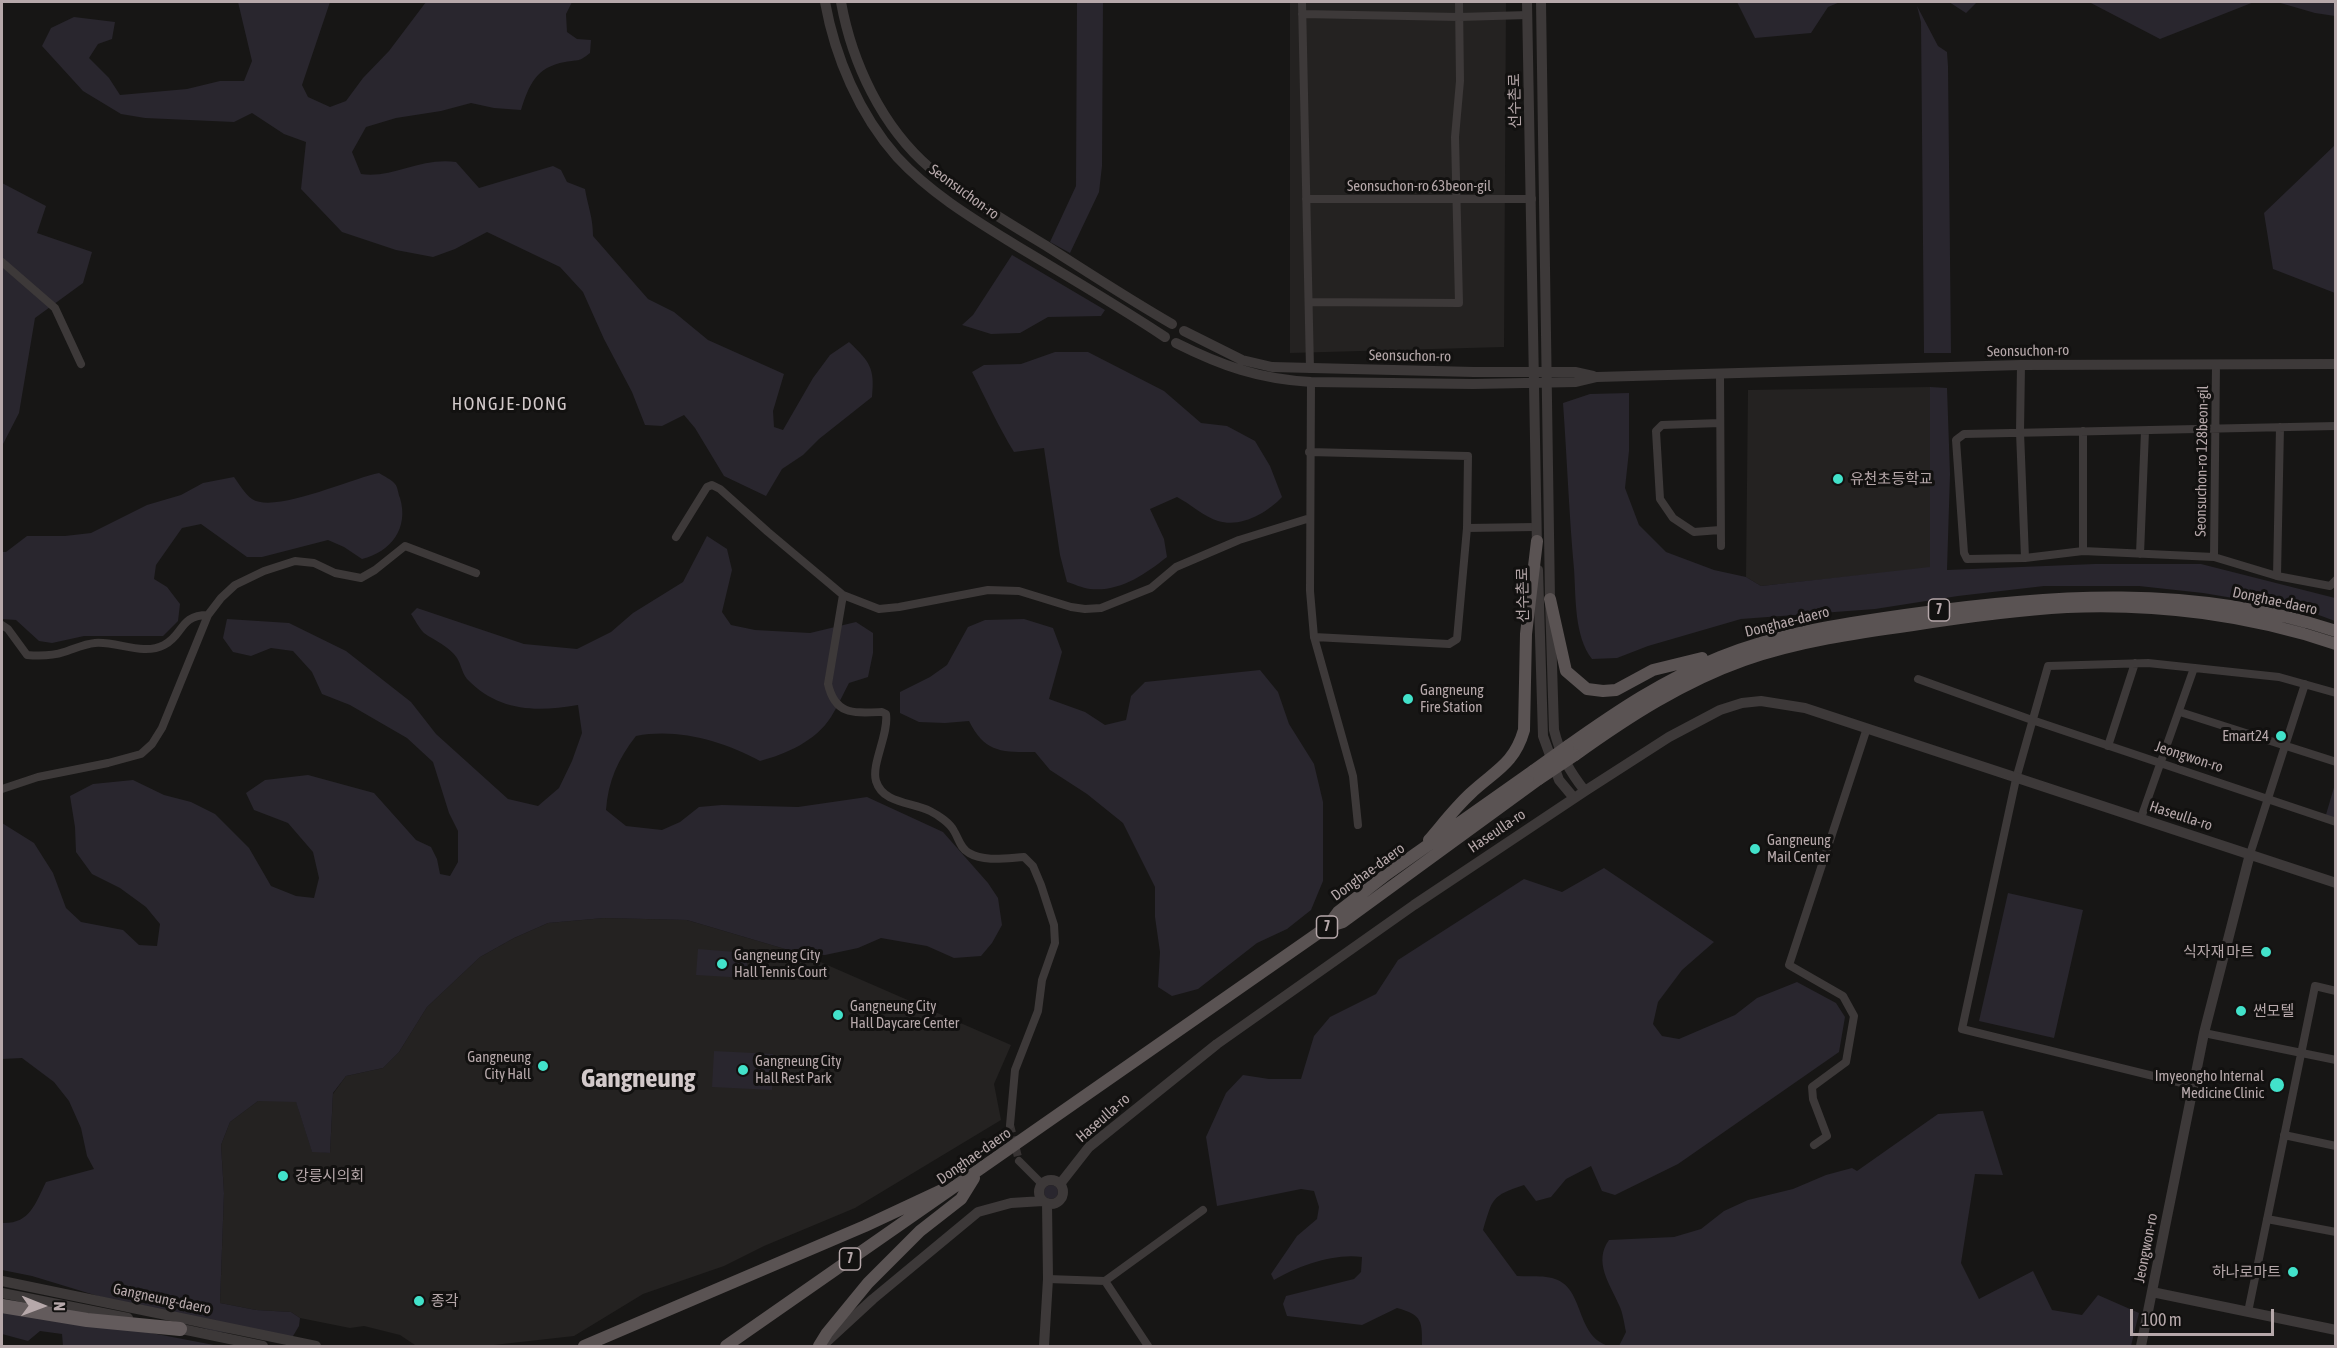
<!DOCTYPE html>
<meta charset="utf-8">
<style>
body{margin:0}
#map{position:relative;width:2337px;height:1348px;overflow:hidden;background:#171615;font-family:"Asap Condensed",sans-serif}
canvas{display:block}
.frame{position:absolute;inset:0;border:3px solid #b6a8aa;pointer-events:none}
.north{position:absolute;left:12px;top:1276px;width:60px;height:60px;-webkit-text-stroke:4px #121110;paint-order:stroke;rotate:91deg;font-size:16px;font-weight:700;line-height:24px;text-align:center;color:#b6a8aa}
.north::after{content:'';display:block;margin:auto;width:21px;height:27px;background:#b6a8aa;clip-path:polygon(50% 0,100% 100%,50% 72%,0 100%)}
.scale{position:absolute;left:2130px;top:1309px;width:144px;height:27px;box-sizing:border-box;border:3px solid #b6a8aa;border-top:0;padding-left:8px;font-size:18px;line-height:21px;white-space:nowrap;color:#b6a8aa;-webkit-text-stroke:4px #121110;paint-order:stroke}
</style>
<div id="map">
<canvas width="2337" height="1348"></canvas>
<div class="frame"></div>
<div class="north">N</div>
<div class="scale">100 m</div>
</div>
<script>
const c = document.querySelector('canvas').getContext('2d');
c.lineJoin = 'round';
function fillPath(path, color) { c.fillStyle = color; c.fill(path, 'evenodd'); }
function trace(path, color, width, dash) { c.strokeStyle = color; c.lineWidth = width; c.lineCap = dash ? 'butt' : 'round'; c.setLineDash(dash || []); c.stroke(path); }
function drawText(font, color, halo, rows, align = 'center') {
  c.font = font + ' "Asap Condensed","Noto Sans KR",sans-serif'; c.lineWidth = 6; c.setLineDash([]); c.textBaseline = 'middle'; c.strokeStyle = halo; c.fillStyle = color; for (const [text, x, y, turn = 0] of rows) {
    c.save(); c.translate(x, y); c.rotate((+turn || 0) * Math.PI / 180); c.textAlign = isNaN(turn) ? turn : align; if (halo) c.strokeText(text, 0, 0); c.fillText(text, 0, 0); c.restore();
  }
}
const built = new Path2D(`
 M1290,2H1506L1504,347L1290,353Z
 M1930,387V568L1761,586L1746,577L1748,390Z
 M604,918L687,920L802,954L1011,1045L994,1084L1001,1120L855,1208L764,1246L724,1266L643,1294L574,1336L485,1346L415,1345L400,1335L364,1326L350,1328L300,1318L291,1312L256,1310L220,1303L224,1193L221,1145L230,1122L258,1101H296L312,1151L330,1153L333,1094L346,1076L383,1068L399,1052L427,1007L480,957L514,938L548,923Z`);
const green = new Path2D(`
 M238,2H330L302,85L308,97L330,107L346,101L363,78L389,51L426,2H572L566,14L567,32L577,39L591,40L590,53C577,63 580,59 565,62C536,67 529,85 521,110L494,108L471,103L441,111L396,118L366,127L352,152L361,174C391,179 421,157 456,162L479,188L553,166L561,170L567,182L585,189C588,207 593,217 593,236L648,299L674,312L708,340L784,374L773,411L774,427L783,430L813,378L830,355L849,342C870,362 875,368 872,397L819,439L803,455L782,469L766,496L724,476L695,428L684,415L662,426L645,425L632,392L604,339L583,292L560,267L487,232L455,249L433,257L396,250L342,232L301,189L306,142L284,134L252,113L234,122L145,118L121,114L83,91L42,46L51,28L74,17L115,22L112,39L98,44L89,58L109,78L120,95L187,89L220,81H244L252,61Z
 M1077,2H1103L1102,166L1099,192L1070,253L1050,242L1076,186Z
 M1737,2H1840L1828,7L1811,33L1755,38Z
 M1949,2H1977L1966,13Z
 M2089,2H2254L2160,39Z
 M2277,2H2335V16L2315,13Z
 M1917,6L1938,46L1947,52L1948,66L1951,353H1924L1921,22Z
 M2335,145L2336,293H2335L2273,269L2264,213Z
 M2,183L46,206L37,233L92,252L83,283L35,318L19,413L2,446Z
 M1012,255L1105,310L1101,316L1048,317L1020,333L991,334L962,325L973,315Z
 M1055,352H1088L1164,391L1201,423L1227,426L1255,441L1270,466L1282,497C1267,513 1241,528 1218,521C1206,518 1189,503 1177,497L1150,509L1164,539L1167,557C1144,575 1120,592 1090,589C1082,588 1074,584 1067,582L1060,555L1044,448L1014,452C998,426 986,399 972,372L984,365L1021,364Z
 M1930,387L1947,388L1950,474L1947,570L2095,564H2201L2335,598V621L2305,610L2203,593L2139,586H2044L1958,596L1875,609L1741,619L1648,646L1617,658L1592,659C1574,636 1576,597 1574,569C1569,514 1567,458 1563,403L1590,394L1629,393V451L1625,488L1639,525L1666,552L1714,570L1746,577L1761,586L1930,567Z
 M379,473C384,476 392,480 395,484C398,487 398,494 400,498C409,528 391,552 362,559L344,547L328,540L262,557H247L201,524L182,528L156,565L154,579L167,587L180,604L178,621L163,636H84L52,643L39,641L16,620L2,619V552H6L27,536H65L91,533L147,505L181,495L203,483L234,477C239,484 245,494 252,499C275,514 352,478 379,473Z
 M707,536L727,549L732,570L722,612L731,625L755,630L810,633L856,622L873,633V653L868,677L849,683C843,694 838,706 831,717C816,741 786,754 760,761C723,741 678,728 636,736C618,759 608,781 606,810L626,826L662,830L680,822L699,807L722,805L798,807L867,797L943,832L988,883L998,898L1002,925L992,943L981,956L954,958L927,946L881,938L858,948L825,955L802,954L687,920L604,918L548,923L514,938L480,957L427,1007L399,1052L383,1068L346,1076L333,1093L330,1153L312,1152L296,1102L258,1101L230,1122L221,1145L224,1193L220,1303L256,1310L291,1312L300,1318L299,1326L290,1341L213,1331L32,1276L2,1270V1223C30,1224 35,1204 46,1182L94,1169L87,1156L81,1128L69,1101L54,1082L22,1058L2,1059V823L34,843L53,873L66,908L81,922L123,930L139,945L157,946L160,924L146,907L120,888L92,874L76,852L75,827L70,796L93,784L133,780L164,795L191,802L215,814L249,848L271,886L296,896L314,898L319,878L313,852L288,823L254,810L246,793L265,780L308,775L374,793L416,840L431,847L437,859L440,874L450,876L458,862V831L449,813L433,762L407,738L350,705L322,694L312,672L293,651L271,648L251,656L233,652L223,638L227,619L289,623L346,651L411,702L436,734L508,799L538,806L559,788L572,761L582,733L578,705C536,712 499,712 467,679C462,673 461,664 457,658C449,646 435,641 424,633C419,628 415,620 411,614L417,608L524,644L577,649L611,632L633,613L683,582Z
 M1024,619L1053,628L1062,652L1049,699L1085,712L1105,725L1126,720L1131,696L1145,682L1260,670L1278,692L1289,724L1314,764L1323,802V881L1311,910L1287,929L1257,943L1198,989L1172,996L1158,987L1160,952L1155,917V887L1123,823L1087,794L1050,770L1035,752C1001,752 985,753 969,721L945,723L919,722L900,713V692L930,677L947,665L968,627L985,620Z
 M2335,784V822L2325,818Z
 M1604,868L1714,942L1682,970L1658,1002L1653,1024L1662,1036L1679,1039L1735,1015L1757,998L1797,982L1836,1003L1845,1017L1839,1052L1678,1164L1615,1195L1602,1191L1591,1166L1566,1179L1551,1197L1536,1201L1524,1185C1491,1196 1493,1198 1483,1230L1517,1276C1529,1277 1544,1275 1555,1279C1585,1289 1575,1336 1609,1346H1422C1422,1322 1423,1315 1397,1308L1362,1325L1287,1316L1283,1304L1286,1296L1354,1279L1361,1272L1362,1257C1334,1253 1298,1266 1274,1280L1271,1274L1297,1236L1317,1219L1319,1207L1314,1191L1301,1189L1217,1206L1206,1137L1226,1093L1243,1075L1269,1079H1301L1314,1036L1330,1017L1376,994L1398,960L1524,879L1562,892Z
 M2008,893L2083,910L2054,1038L1979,1021Z
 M698,949L748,953L746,978L696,975Z
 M714,1051L773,1054L772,1090L712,1087Z
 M1983,1111L2003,1175L1975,1174L1961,1263L1979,1299L2033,1271L2052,1310L2082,1315L2098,1295L2139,1313L2131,1346H1619L1626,1332C1624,1323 1623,1313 1619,1305C1610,1284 1593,1262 1609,1240L1674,1237L1701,1229L1724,1211L1748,1200L1793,1189L1826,1175L1852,1168L1857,1171L1938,1114Z
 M1044 1192a7 7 0 1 1 14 0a7 7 0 1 1-14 0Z
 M2,1308L37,1311L219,1346H63L62,1334L40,1331L28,1341L2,1334Z`);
const minorTunnel = new Path2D(`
 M1010,1125L1019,1161`);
const minor = new Path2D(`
 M1302,2L1310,369
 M1302,14L1459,17L1528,15
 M1306,199H1532
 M2,262L55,308L81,364
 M1309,302L1459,303L1455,137L1460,81L1459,2
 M2021,365L2020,432L2025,558
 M1720,375L1721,546
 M1311,382L1310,591L1314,637L1353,776L1358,825
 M1720,423L1662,425L1656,431L1660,499L1673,518L1694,532L1720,530
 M2336,426L1964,434L1956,440L1964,553L1967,559L2025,558L2083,551L2214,557L2277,576L2330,586L2336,580
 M1309,452L1468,456L1467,528L1457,639L1449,644L1314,637
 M1467,528L1535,527
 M676,537L707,487L712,485L720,489L768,532L843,595L879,609L899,607L988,590L1019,591L1071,607L1085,609L1101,608L1151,588L1176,567L1239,540L1310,518
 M2083,551V431
 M2140,554L2145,431
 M2214,557L2216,364
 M2277,576L2280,427
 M843,595L828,684C835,715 853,713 882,712L886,714C889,734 871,764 876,781C883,804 912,802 930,811C938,815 950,823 954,831C959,839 960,848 969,853C984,862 1007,858 1024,857L1033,866L1041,885L1054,925L1055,943L1042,980L1038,1011L1015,1070L1010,1125
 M2,625L8,629L27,655C39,656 52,656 64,652C74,649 84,644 95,643C117,641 143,656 164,645C184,635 179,615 208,615
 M1918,679L2032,720L2336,822
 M2180,712L2336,762
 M2108,746L2135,663
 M2,789L38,777L108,763L141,754L152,744L162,728L208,615L221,598L235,585L264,571L295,561L314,563L335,573L361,578L375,570L405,546L476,573
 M2141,818L2194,668
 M2250,854L2305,684
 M2204,1033L2336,1060
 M2194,1086L1962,1029L2016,779L2048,666L2148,663L2279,677L2336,693
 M2284,1135L2336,1146
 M1814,1145L1827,1136L1813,1099L1812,1087L1846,1062L1854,1016L1843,996L1789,965L1867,728
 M1019,1161L1042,1184
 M2267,1219L2336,1232
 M1048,1279L1105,1281L1203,1210
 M1105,1281L1148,1346
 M2248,1312L2315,986L2336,991`);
const tertiary = new Path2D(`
 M825,2C835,57 859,114 897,157C931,194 975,220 1017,246C1067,276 1117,305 1165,337
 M841,2C852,63 882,127 930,168C966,198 1007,222 1048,247C1089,273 1130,300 1172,324
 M1527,2L1537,548
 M1541,2L1550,599L1554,730C1560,754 1569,771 1585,791
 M1184,331L1242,360L1272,367L1474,372H1575L1593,376
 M1176,343C1222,366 1259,379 1311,382L1473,384L1576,382L1597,377L2021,365L2336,364
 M1538,570L1543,736L1559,780L1574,798
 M1039 1192a12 12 0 1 1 24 0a12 12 0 1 1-24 0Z
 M1060,1184L1089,1147L1217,1044L1414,905L1585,791L1669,737L1720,710L1742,703L1761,701L1805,708L2336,883
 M2,1281L316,1346
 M2152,1292L2336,1330
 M2,1293L128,1318
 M172,1327L263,1346
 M822,1346L873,1299L978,1212L1011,1203L1043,1201
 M1044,1346L1048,1279L1047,1203
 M2141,1346L2204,1033L2250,854`);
const primary = new Path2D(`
 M1550,599L1566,671L1587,689L1603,691L1616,690L1653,670L1702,658
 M1568,746C1616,712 1665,679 1720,657C1780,633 1842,624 1905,615C2050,594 2194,584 2336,631
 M1575,755C1628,717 1682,682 1744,660C1799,641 1856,633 1913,625C1964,617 2015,610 2067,607C2156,603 2251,615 2336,644
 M1533,771L1387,874L1338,912L1327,927L1343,922L1539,779
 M1429,840C1442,825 1455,808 1470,794C1494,771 1514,765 1524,730L1526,634L1537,541
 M584,1346L865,1226L942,1190
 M726,1346L1327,927
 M819,1346L827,1333L868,1283L920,1231L961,1199L974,1178`);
const trunk = new Path2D(`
 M2,1306L87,1320L180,1329`);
const primaryBridge = new Path2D(`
 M1533,771L1568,746
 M1539,779L1575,755`);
const markers = [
 [1838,479,6,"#42e2ca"],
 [1408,699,6,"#42e2ca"],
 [2281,736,6,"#42e2ca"],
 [1755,849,6,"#42e2ca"],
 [2266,952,6,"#42e2ca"],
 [722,964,6,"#42e2ca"],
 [2241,1011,6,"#42e2ca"],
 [838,1015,6,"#42e2ca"],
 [543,1066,6,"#42e2ca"],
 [743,1070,6,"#42e2ca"],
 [2277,1085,8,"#42e2ca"],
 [283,1176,6,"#42e2ca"],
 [2293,1272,6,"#42e2ca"],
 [419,1301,6,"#42e2ca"]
];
const shields = [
 [1939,610,21],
 [1327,927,21],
 [850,1259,21]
];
const shieldNames = [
 ["7",1939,610],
 ["7",1327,927],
 ["7",850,1259]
];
const streetNames = [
 ["선수촌로",1515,101,-91],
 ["Seonsuchon-ro 63beon-gil",1419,186],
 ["Seonsuchon-ro",964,192,36],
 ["Seonsuchon-ro",2028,351,-1],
 ["Seonsuchon-ro",1410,356,1],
 ["Seonsuchon-ro 128beon-gil",2202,461,-89],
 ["선수촌로",1523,595,-91],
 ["Donghae-daero",2275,601,12],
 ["Donghae-daero",1787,622,-14],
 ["Jeongwon-ro",2189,757,18],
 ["Haseulla-ro",2181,816,18],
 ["Haseulla-ro",1497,831,-34],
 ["Donghae-daero",1368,872,-36],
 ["Haseulla-ro",1103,1118,-41],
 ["Donghae-daero",974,1156,-35],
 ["Jeongwon-ro",2146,1248,-79],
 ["Gangneung-daero",162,1299,12]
];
const poiNames = [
 ["유천초등학교",1850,479],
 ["Gangneung",1420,690],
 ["Fire Station",1420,707],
 ["Emart24",2269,736,"right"],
 ["Gangneung",1767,840],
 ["Mail Center",1767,857],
 ["식자재 마트",2254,952,"right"],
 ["Gangneung City",734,955],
 ["Hall Tennis Court",734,972],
 ["Gangneung City",850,1006],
 ["Hall Daycare Center",850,1023],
 ["썬모텔",2253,1011],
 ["Gangneung",531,1057,"right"],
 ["City Hall",531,1074,"right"],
 ["Gangneung City",755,1061],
 ["Hall Rest Park",755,1078],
 ["Imyeongho Internal",2264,1076,"right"],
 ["Medicine Clinic",2264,1093,"right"],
 ["강릉시의회",295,1176],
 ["하나로마트",2281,1272,"right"],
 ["종각",431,1301]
];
const quarterNames = [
 ["HONGJE-DONG",510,404]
];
const townNames = [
 ["Gangneung",638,1078]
];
fillPath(built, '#242221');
fillPath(green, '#29262e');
trace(minorTunnel, '#373333', 8, [8, 4]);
trace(minor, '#3d3939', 8);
trace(tertiary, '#3d3939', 10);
trace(primary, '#5a5353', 12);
trace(trunk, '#635b5c', 14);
trace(primaryBridge, '#5a5353', 12);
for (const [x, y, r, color] of markers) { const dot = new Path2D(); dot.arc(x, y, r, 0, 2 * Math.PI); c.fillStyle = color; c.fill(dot); trace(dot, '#121110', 2); }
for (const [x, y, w] of shields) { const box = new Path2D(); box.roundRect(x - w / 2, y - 11, w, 22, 4.5); c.fillStyle = '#121110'; c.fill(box); trace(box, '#b6a8aa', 1.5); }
drawText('bold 14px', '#b6a8aa', null, shieldNames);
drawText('15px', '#b6a8aa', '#121110', streetNames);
drawText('15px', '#b6a8aa', '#121110', poiNames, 'left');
c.letterSpacing = '1.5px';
drawText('18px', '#d2c9ca', '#121110', quarterNames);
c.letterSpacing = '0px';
drawText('bold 27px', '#d2c9ca', '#121110', townNames);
</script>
